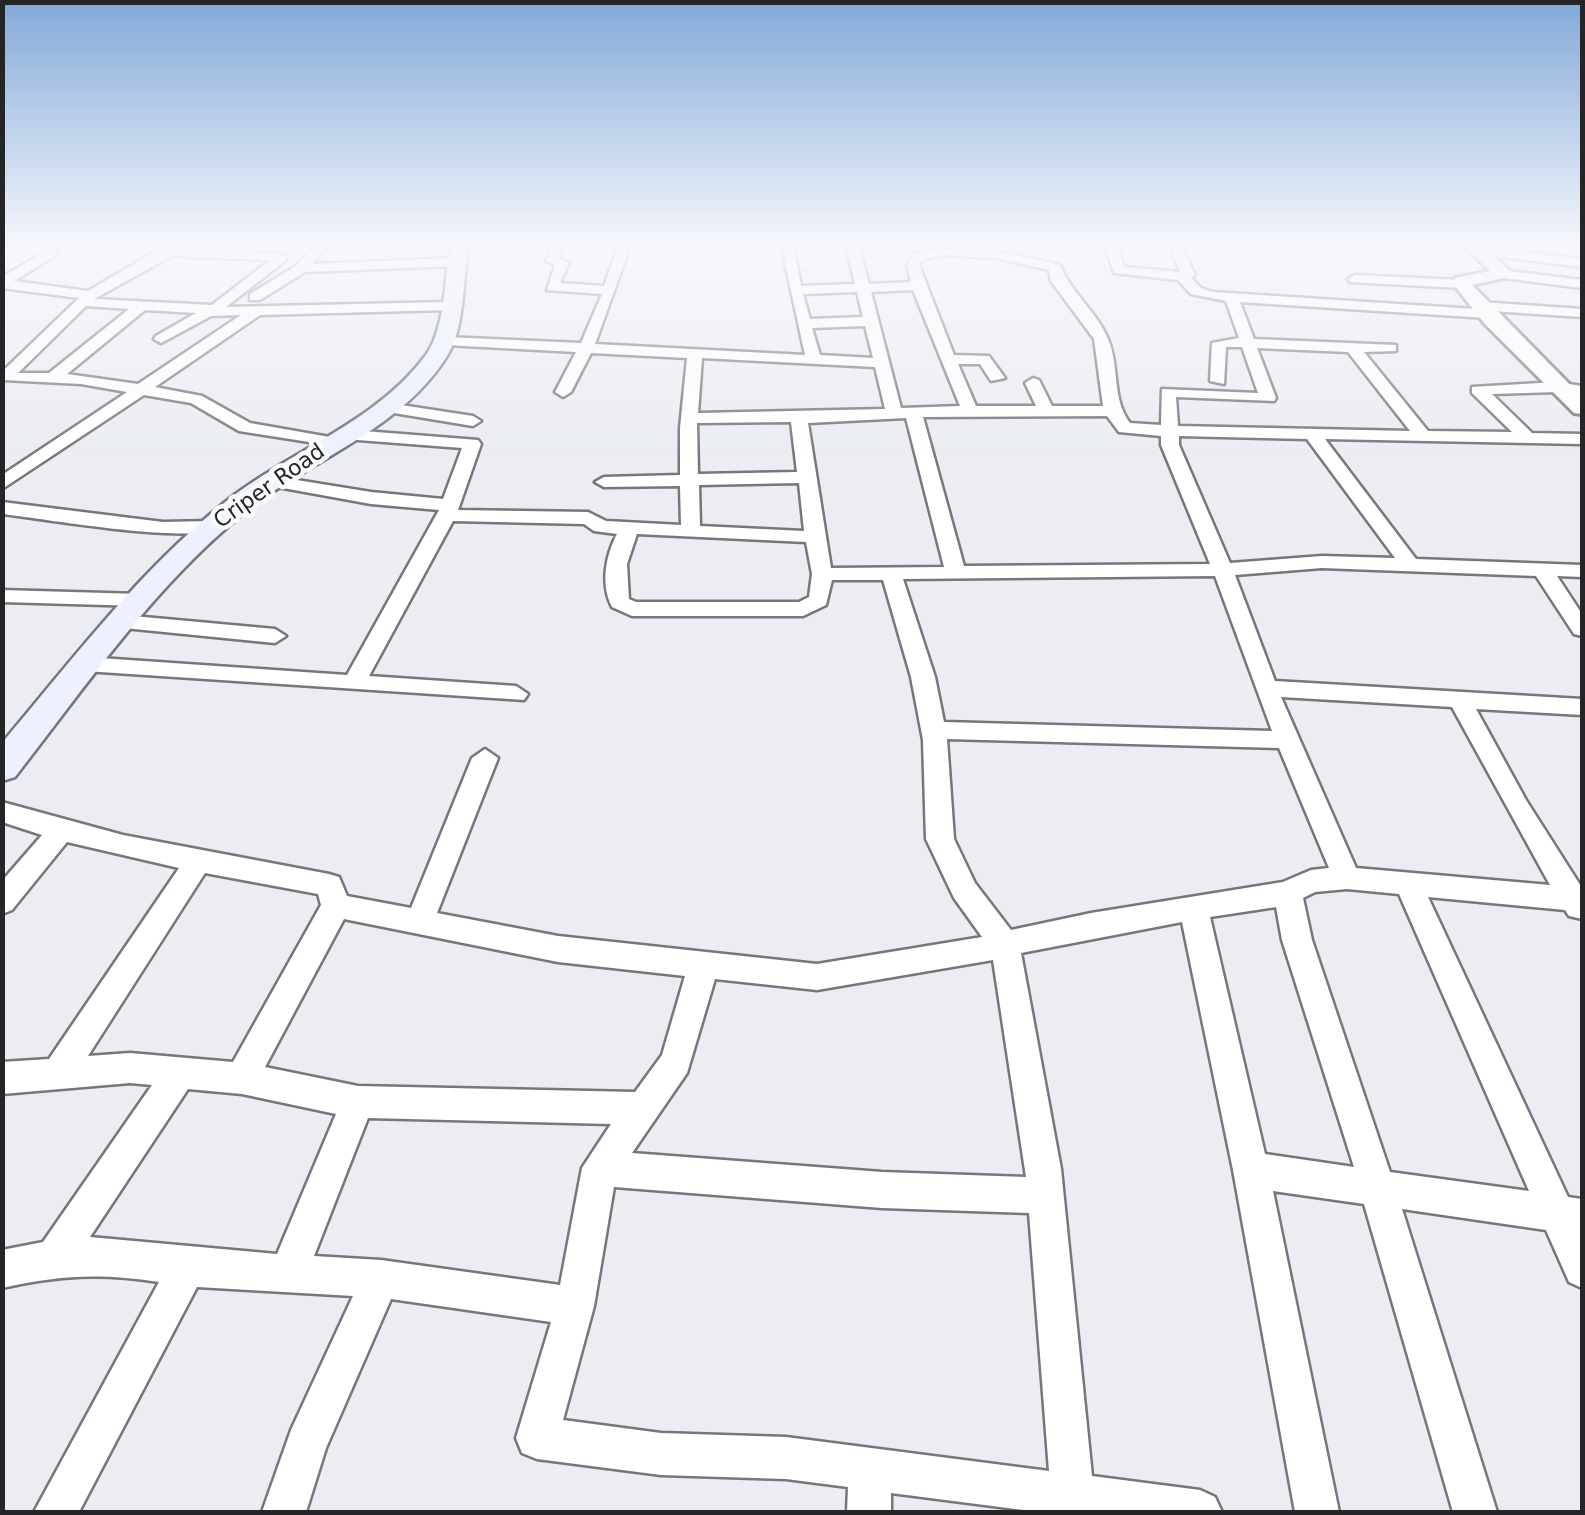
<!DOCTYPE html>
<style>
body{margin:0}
#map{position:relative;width:1585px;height:1515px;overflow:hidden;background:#ebedf3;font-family:"DejaVu Sans",sans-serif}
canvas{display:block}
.frame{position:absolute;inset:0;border:5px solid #242527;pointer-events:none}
</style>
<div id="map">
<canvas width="1585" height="1515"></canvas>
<div class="frame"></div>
</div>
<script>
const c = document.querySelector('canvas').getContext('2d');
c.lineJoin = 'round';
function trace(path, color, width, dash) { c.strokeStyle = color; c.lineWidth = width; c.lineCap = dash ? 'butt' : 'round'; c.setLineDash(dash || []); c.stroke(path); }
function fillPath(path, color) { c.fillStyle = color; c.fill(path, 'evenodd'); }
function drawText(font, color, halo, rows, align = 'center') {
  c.font = font + ' "DejaVu Sans",sans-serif'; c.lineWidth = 9; c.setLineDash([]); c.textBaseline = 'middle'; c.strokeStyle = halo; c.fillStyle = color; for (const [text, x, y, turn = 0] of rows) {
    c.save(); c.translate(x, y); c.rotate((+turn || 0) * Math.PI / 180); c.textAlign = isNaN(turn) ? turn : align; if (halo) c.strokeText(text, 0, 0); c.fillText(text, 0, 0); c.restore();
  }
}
const minor = new Path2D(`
 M171,244H183L188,249L286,254V260L226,307L447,302L454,306L447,310L260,315L155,387L202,396L250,423L341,439V447L239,431L191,403L144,395L2,489V475L127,392L81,384L4,380L5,369L79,298L2,288V277L54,247L58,254L14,281L88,291L158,250L171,247ZM175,254L188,257L270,260L212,305L94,299ZM86,306L129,309L49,373H18ZM145,310L196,313L156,336L154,339L161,343L211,316L241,315L138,384L67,374Z
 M316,244H329L312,264L455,258L461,262L455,266L305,272L260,300H250V294L296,266Z
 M553,244H565L559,259L569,263L560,283L604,286L619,244H631L595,344L805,355L781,244H793L801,286L855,284L846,244H858L869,284L911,282L907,265L914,254C964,242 1010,253 1060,265C1071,293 1097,312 1108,339C1120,367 1111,398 1130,423L1161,425L1162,389L1258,393L1242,347H1226L1224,384L1210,381L1212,343L1239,338L1226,301L1191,294L1178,280L1114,273L1105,244H1117L1124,267L1180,272L1169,244H1181L1195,275L1191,278L1201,288L1213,292L1475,309L1473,306L1480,302L1582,309V317L1492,311L1494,314L1487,318L1240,302L1254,339L1396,345V351L1364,352L1428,431L1512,432L1472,393V387L1557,382L1582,386V396L1557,392L1492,394L1532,433L1582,434V444L1325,439L1416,559L1582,565V577L1557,576L1582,614V636L1574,634L1536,576L1322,568L1235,575L1275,681L1582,699V715L1476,709L1526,800L1582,888V919L1569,916L1565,910L1428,897L1568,1197L1582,1199V1288L1569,1282L1546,1230L1402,1209L1497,1512H1453L1364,1204L1273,1191L1339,1512H1295L1233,1170L1182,922L1021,953L1061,1169L1092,1476L1200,1490L1215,1497L1222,1512H1039L891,1493V1512H847L848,1487L786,1479L661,1475L537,1459L522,1453L516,1438L551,1322L391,1299L326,1448L306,1512H262L291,1430L353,1296L197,1287L79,1512H34L159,1282C100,1273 60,1275 2,1288V1250L43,1242L152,1085L130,1083L2,1094V1062L49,1059L179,868L67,842L12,910L2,914V881L42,835L2,822V802L123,835L329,874L339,877L347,896L411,908L472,758L485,749L498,758L437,913L558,936L817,964L982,937L954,898L926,839L923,740L911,677L883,580H832L826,605L803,616H632L612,607C600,584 606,555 617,534L594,531L584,524L453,521L369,676L516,686L528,694L524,700L85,671L74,664L85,657L347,675L439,510L371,504L272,486L263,481L272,476L371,492L443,499L462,448L345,439L342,435L351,430L478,440L481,444L458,510L588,512L606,521L681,525L680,486L604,487L595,482L604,477L680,475V428L687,358L591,353L571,392L563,397L555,392L576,352L446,345L439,341L446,337L581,343L602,294L547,290L555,265L546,261ZM943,255L996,258L1049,270L1051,281L1094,339L1103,406H1052L1039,380L1033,378L1025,383L1036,406H976L958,364H980L991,381L1005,378L989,356L954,355L919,265L923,260ZM913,290L960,406L901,408L871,292ZM857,292L863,317L810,319L803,294ZM865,326L873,358L820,355L812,328ZM1257,348L1348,352L1410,431L1178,426L1176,397L1274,401L1276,398ZM702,358L875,367L885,409L698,413ZM1107,416L1119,432L1161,436V445L1210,564L964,566L923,417ZM906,418L944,567L831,568L808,423ZM791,422L797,472L698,474L697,423ZM1179,436L1307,439L1395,558L1322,556L1230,563L1179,445ZM799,483L804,531L700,526L699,485ZM637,534L806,542L812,574L809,597L799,602H636L629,599L627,564ZM1215,576L1272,731L944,722L935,677L903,579ZM1281,697L1452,707L1550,885L1356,868ZM947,739L1279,748L1329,868L1311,870L1283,882L1091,913L1011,930L975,883L954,839ZM205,873L318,894L321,905L233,1062L130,1053L88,1056ZM1347,889L1399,894L1529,1191L1390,1172L1312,940L1303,898L1315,892ZM1276,907L1282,940L1354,1167L1265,1154L1210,917ZM344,919L558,962L685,976L662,1055L635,1092L358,1086L265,1067ZM993,960L1026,1177L882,1172L632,1153L687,1073L715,979L817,990ZM188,1089L242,1094L336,1114L277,1254L90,1237ZM368,1118L611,1124L582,1168L560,1285L381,1260L314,1256ZM614,1187L882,1208L1029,1213L1049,1471L786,1437L661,1433L563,1420L594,1306Z
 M1571,244H1582V248L1573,247Z
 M1479,247L1582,259V267L1475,254Z
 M1501,270L1582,280V288L1496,277L1494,274Z
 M1355,275L1462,280L1469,284L1462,288L1350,282L1348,279Z
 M388,403L473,416L481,421L473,426L382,411V405Z
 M2,502L163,522L211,521L221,527C198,546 40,518 2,514Z
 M2,590L140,594L151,600L140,606L2,602Z
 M122,615L275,629L286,636L275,643L114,627L111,622L114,617Z`);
const tertiary = new Path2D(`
 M1463,244H1480L1508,269V277L1472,285L1582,397V414L1574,413L1484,323L1455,286V278L1490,271Z`);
const secondary = new Path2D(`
 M451,244H469C462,278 466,326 447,356C401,430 309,460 244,513C153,587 86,686 15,777L2,781V743C72,660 139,571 224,503C289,451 376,423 426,355C446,327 444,277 451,244Z`);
const farStreetnames = [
 ["Criper Road",270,487,-35]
];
trace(minor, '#75777d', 5);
trace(tertiary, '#75777d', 6);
trace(secondary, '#75777d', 5);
fillPath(minor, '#fff');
fillPath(tertiary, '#fff');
fillPath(secondary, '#edf1ff');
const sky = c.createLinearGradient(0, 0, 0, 456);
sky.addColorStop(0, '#83a9d9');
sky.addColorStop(0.54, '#f6f7fa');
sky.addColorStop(1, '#f6f7fa00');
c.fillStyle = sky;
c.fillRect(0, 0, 1585, 456);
drawText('22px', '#242527', '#f9fafe', farStreetnames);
</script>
